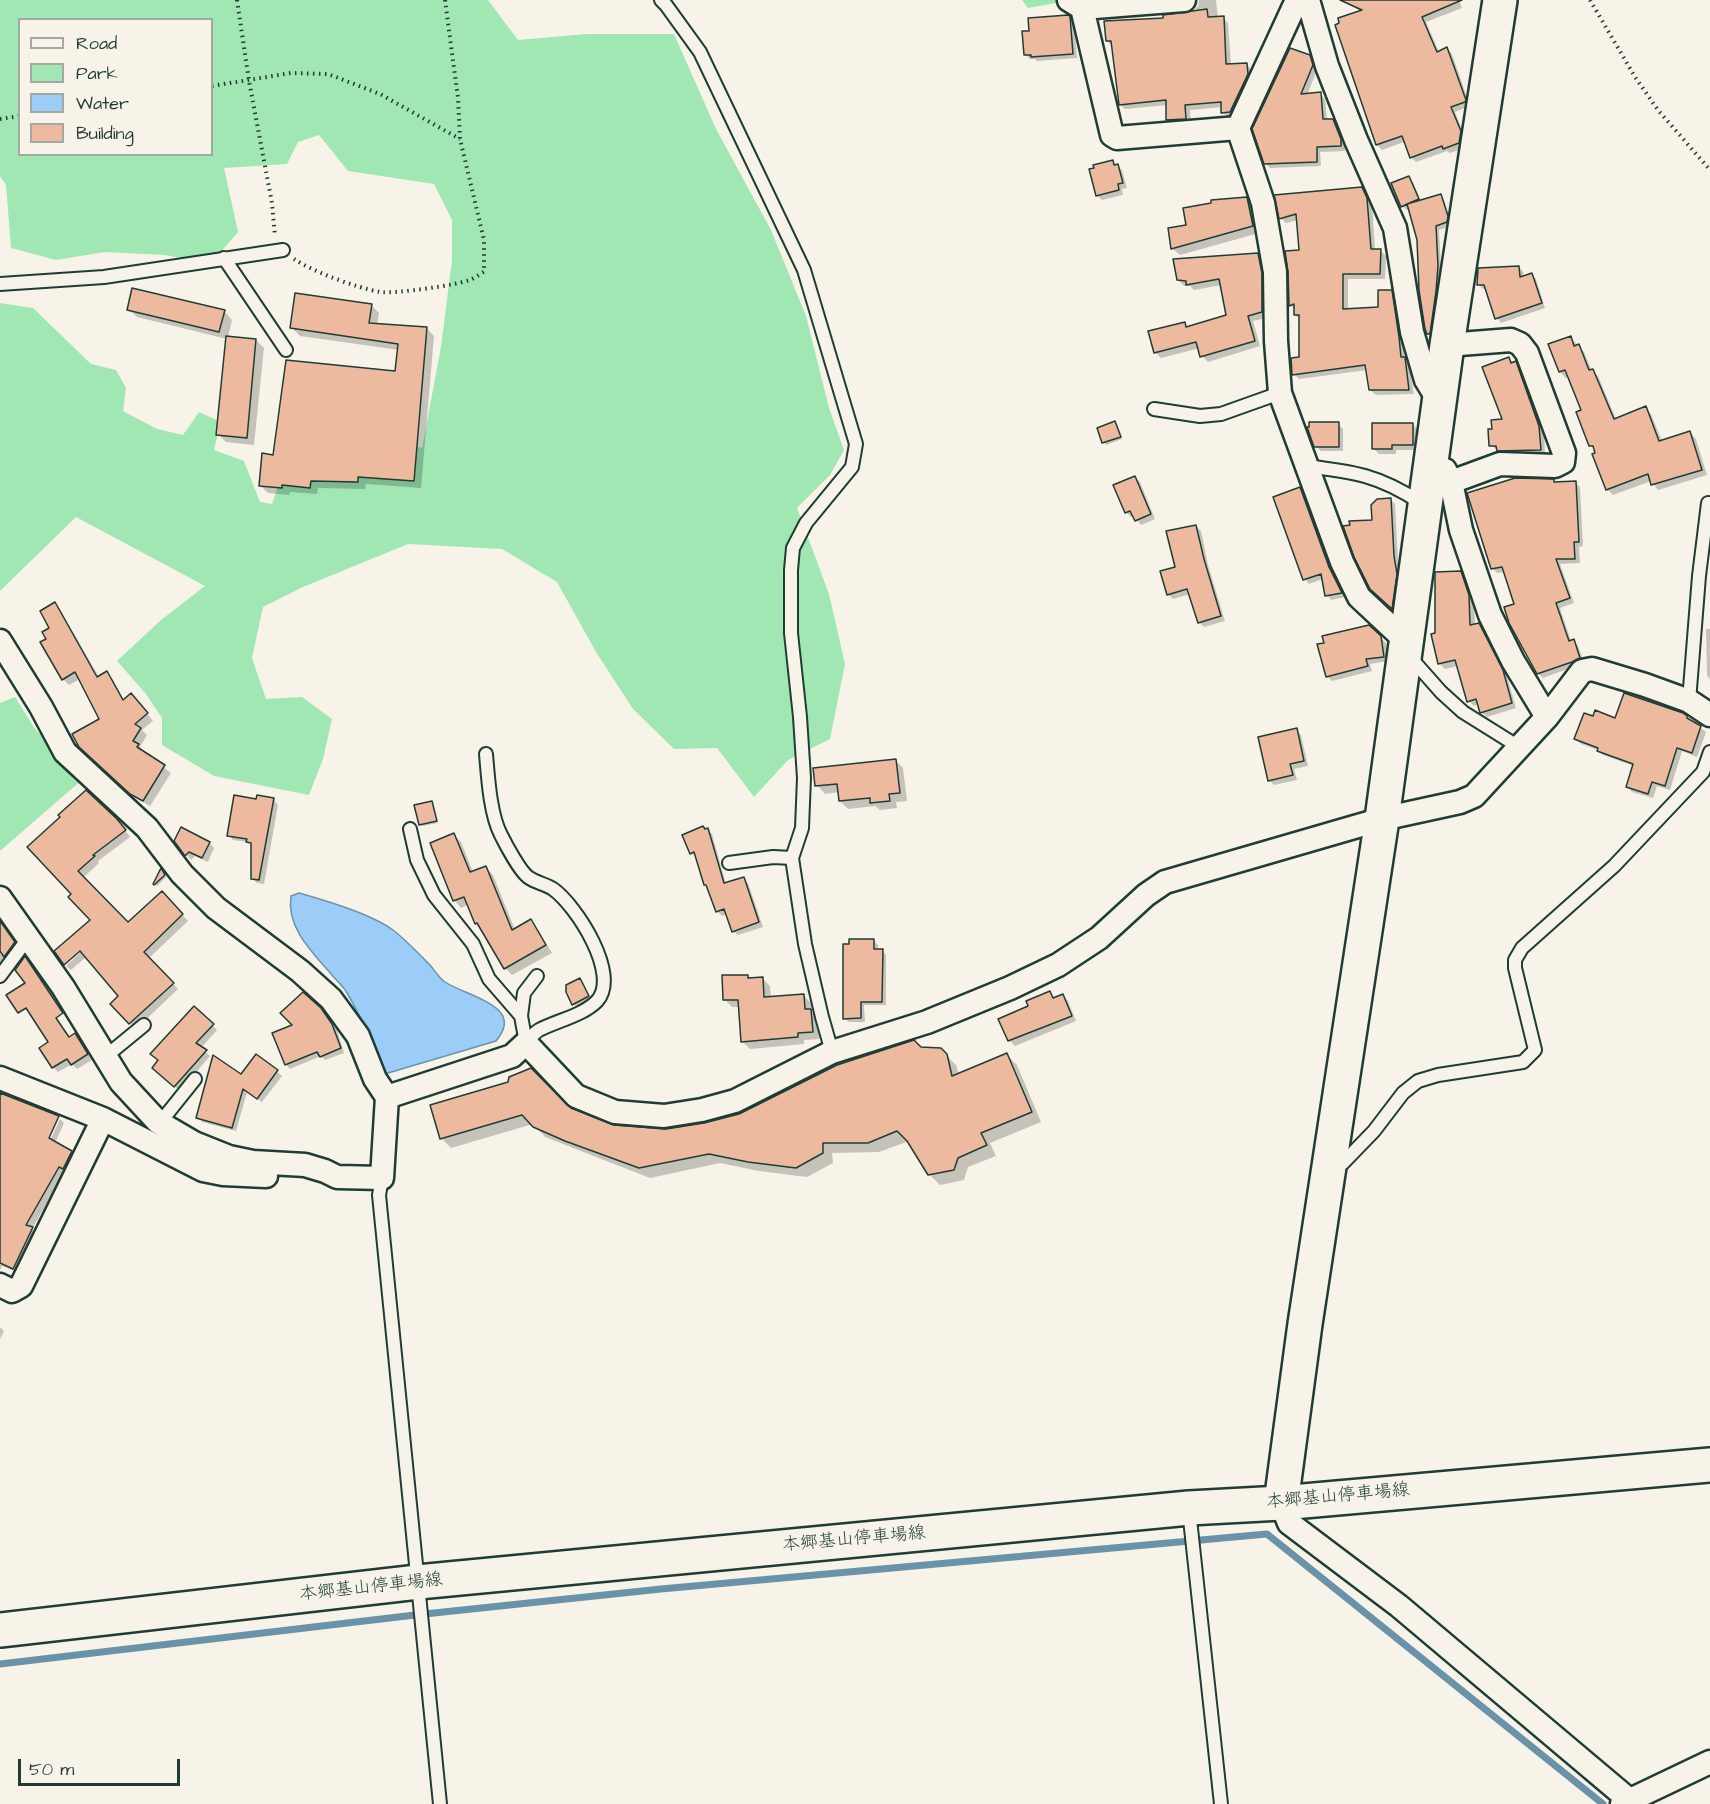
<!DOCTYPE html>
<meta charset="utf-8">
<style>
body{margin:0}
#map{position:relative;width:1710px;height:1804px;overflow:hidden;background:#f7f3e8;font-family:"Architects Daughter",sans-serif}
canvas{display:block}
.legend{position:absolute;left:18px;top:18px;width:195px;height:138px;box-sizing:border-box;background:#f7f3e8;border:2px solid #a1aaa0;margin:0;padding:8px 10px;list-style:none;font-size:18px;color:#1f3d34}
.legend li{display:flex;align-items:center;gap:12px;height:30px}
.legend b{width:30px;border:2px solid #a1aaa0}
.scale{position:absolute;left:18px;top:1759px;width:162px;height:27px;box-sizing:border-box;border:3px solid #1f3d34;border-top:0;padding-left:8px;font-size:18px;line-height:21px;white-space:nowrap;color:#1f3d34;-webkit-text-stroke:4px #f7f3e8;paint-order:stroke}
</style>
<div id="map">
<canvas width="1710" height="1804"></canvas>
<ul class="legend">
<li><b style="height:8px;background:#f7f3e8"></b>Road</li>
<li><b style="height:16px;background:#a1e7b4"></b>Park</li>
<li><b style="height:16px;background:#9ccdf9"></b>Water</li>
<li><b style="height:16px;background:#edb99f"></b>Building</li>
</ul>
<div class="scale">50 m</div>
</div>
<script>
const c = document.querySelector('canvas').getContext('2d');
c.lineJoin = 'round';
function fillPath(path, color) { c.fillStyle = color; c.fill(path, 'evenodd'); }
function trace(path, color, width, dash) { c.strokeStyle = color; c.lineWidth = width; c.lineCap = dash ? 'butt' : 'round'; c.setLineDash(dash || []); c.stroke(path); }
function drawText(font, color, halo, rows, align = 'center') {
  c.font = font + ' "Architects Daughter","Klee One",sans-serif'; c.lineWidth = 4.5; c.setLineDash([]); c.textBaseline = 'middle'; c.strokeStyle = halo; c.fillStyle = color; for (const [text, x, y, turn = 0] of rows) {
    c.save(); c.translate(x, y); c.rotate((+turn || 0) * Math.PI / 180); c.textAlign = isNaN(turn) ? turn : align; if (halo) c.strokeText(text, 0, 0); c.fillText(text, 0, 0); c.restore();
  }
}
const green = new Path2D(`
 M0,0H488L518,40L586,34H674L716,129L771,230L806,316L829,408L844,450L830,475L797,508L829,594L845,664L830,739L788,760L754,797L717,748L674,749L633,709L596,652L557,582L502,549L408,544L303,587L263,607L252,658L266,699L302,697L332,719L323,759L309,795L214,776L162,745V718L146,694L117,661L161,620L205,586L76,517L0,591V303L33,308L91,364L116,370L126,388L123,411L157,429L183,435L199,412L221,422L214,450L244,461L260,502L272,504L279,483L364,426L422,448L441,347L452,260V220L434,184L348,171L319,135L298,142L287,164L224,168L238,232L220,253L187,259L164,255L105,252L56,260L11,248L6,185L0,176ZM20,20H212V154H20Z
 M1022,0H1062V2L1028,8Z
 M15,697L35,729L83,779L0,851V703Z`);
const water = new Path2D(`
 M299,893C324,900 373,915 393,930C406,940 418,953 430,965C435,971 439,978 445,982C468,997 526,1006 496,1041L388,1073H384C373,1045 362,1018 347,993C343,986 337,981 332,975C313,953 286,928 291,896Z`);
const shadow = new Path2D(`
 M1199,0H1216L1218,18H1223L1228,23L1231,66L1247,65L1252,70V80L1236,117H1228L1222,112V107L1190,110L1191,124L1173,125L1167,120V105L1125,109L1120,104L1112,46L1107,41L1165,19L1193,12L1198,6Z
 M1340,0H1459L1462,8L1426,22L1439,52L1447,49L1452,54L1470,106L1455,112L1465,137L1464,148L1450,153L1447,151L1416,162L1411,157L1404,142L1382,150L1377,145L1362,12Z
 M1069,18L1074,23L1077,58L1037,61L1035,59H1030L1025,54L1031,32Z
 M1309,57L1314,62L1317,70L1307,95L1320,94L1325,99L1327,120H1333L1337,125L1345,144V151L1320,152L1321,166L1270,168L1265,163Z
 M1112,162L1122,170L1127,188L1122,189L1123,195L1102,200L1097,195Z
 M1408,177L1413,182L1421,201L1440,195L1444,200L1451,222V226L1439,230L1441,271L1440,296L1433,338L1428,334L1419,239L1410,209L1407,210L1402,206Z
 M1361,188L1367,194L1372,205L1375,250H1380L1386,256L1385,279H1348V310L1380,308L1391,292L1396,297L1405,360L1409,364L1414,394L1376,395L1370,390L1367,370L1299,379L1294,374L1301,359V320L1295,315V309L1290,305L1301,251L1298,220L1286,223L1281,218Z
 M1246,199L1253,206L1259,233L1180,255L1173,249L1169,229L1187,226Z
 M1257,255L1263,261L1267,318L1253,321L1260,346L1208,362L1202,356L1200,348L1161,358L1155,352L1184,324L1188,328L1228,316L1222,285L1194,290L1190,286H1184L1178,280Z
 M1519,267L1523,272L1524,277L1531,274L1536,279L1545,308L1501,323L1497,318L1487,289H1483L1479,285Z
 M371,305L379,313L377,325L426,328L434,336L421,488L366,484L365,489L318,488L317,494L290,492L289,495L268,493L261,486L275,456L397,373L399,350L300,336L292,328Z
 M129,309L224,311L232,320L228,337L256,340L264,348L254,445L226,442L218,434L227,339L137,317Z
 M1570,337L1584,352L1592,371L1598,376L1616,419L1645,408L1651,414L1662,441L1690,433L1696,439L1707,475L1658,490L1651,481L1613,495L1607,489L1595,450L1591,445L1583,410L1569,377L1566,378L1560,372Z
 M1509,359L1520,368L1544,432L1545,454L1503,455L1491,445L1504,420Z
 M1115,423L1122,439L1106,445L1104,442Z
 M1338,424L1343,429V451H1321L1315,446Z
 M1413,425L1418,430V450H1396V454H1379L1374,449Z
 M1135,477L1140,482L1155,519L1141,525L1134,516L1131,517L1126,512Z
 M1575,482L1580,487L1583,546L1579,547L1580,563L1560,564L1574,603L1560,608L1571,641L1578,646L1584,663L1543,678L1538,673L1505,572L1497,573L1492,568L1555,484Z
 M1300,489L1304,494L1334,573L1345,597L1331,600L1327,595L1323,579L1309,584L1305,579Z
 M1390,499L1395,504L1398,561L1401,580L1396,611L1371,588L1351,527L1374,521Z
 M1196,526L1201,531L1208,565L1225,621L1204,627L1199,622L1190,594L1173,599L1168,594L1177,568Z
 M1460,573L1465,578L1474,602L1475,626L1479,625L1484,630L1507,677L1516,708L1487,717L1481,712L1479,704L1474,706L1469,701L1458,666L1445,669L1439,663L1437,635Z
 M55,604L61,611L99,677L107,673L113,680L124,700L137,702L153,721L142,730L147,735L140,747L144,753L171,773L150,806L138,799L88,753L101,720L80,679L69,685L63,679L48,640Z
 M1368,626L1386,643L1388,661L1370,664L1372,671L1332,681L1327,676Z
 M1706,629H1710V679L1707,675Z
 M1686,717L1706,732L1697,757L1682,751L1670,790L1657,786L1653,798L1632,792L1628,787L1634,766L1603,755L1598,750L1581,744L1576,739L1616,720Z
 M1296,730L1301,735L1308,766L1294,769L1297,780L1274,785L1269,780Z
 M895,760L903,768L907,801L896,802L897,808L880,810L875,806L848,809L840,801L839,792L825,794L817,785Z
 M274,800L278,805L264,884L257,883L252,878V846L248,842L233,840L229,835L257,801Z
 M432,803L438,823L422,826L420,824Z
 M123,827L130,837L98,861L99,863L83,878L128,924L162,893L188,921L149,958L178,989L136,1029L112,1004L120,997L86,957L71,970L66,966L86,947L93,920L73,894L29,847Z
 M707,830L712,834L726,884L743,879L748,883L763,927L738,935L733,931L727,914L722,916L717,911L697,857L691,853Z
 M454,835L461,842L473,872L486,867L493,875L515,930L530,921L537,928L552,953L512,975L505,968L482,928L476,923L469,904L461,908L454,900Z
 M176,841L209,843L214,848L208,862L195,856L191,860Z
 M161,871L166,877L157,886L154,884Z
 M0,924L19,948L10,960L6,956L0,963Z
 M874,941L878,945V951H882L886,955V1005H864L865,1022H849L844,1018Z
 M748,976L751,979H763L770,986L771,998L804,996L811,1003L812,1012L818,1018L819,1039L804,1040V1044L750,1049L743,1042L740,1007H732L724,999Z
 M582,982L590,999L576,1006L574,1004Z
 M1050,993L1055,998L1063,996L1068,1001L1076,1021L1015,1046L1009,1040L1030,1007Z
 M46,1003L70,1038L75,1034L92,1060L77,1069L72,1064L58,1072L53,1067Z
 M194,1008L217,1030L201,1048L210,1056L180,1091L158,1072Z
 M325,1015L337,1030L344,1053L325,1060L321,1056L290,1069L286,1064Z
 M920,1049L941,1050L956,1065L959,1075L1007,1055L1017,1065L1041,1122L990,1143L996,1156L968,1167L964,1180L940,1185L930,1175L909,1141L879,1152L832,1153L833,1163L807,1177L759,1171L720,1163L650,1178L545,1137L533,1124L451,1148L441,1138L432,1106L570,1110L613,1127L666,1131L704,1125L739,1115Z
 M256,1056L282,1076L262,1102L247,1092L236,1131L202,1122L198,1117L241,1076Z
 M0,1094L58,1117L45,1144L48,1145L60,1119L64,1123L55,1143L76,1158L69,1173L65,1171L32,1229L37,1234L19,1273L2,1266L0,1270Z
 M0,1327L4,1331L0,1339Z`);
const stream = new Path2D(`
 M0,1664L415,1615L661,1589L1267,1534L1603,1804`);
const building = new Path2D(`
 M1340,0H1462L1422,17L1437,52L1447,47L1466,100L1465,102L1451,107L1461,131L1459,143L1443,149L1442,146L1410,158L1402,136L1376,145L1335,25L1339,23L1338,18L1362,10Z
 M1207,9L1208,17L1224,16L1226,64L1247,63L1248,74L1230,112L1221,113V102L1185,105L1186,119L1166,120V100L1119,105L1111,41H1106L1104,21L1163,18V15Z
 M1068,15L1070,16L1073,54L1031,57V55H1024L1022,31H1029L1028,18Z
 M1290,48L1310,55L1313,65L1301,94L1321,92L1323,119H1333L1341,139V146L1317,147V162L1264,164L1252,129Z
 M1113,160L1114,165L1118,164L1123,183L1118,184L1119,190L1096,196L1089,169L1094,168L1093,165Z
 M1409,176L1419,199L1407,204L1441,194L1448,216L1447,222L1436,226L1438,266L1436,291L1430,334H1427L1425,329L1419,290L1417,240L1407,204L1401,207L1391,183Z
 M1362,187L1367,198L1371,249H1381L1380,274H1343V309L1378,307V290H1392L1399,337L1401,357H1405L1409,390H1369L1365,365L1292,375L1291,358L1299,357V315H1294V304L1289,306L1288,272L1285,251L1299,250L1296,214L1279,219L1274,195Z
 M1247,197L1253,226L1171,249L1168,228L1186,225L1183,208L1211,203V200Z
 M1258,253L1262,273V312L1248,316L1255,341L1200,357L1196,342L1154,353L1148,331L1185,322L1186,327L1226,315L1219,279L1186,285V281L1177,280L1173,259Z
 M1519,266L1520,277L1532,273L1542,303L1495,319L1484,285H1477L1478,268Z
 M132,288L225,310L219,332L127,310Z
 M295,293L372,304L369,323L427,327L414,481L358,477V482L311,481L310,488L282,485V488L259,486L262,453L273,455L286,360L395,371L398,344L290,328Z
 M226,336L256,339L247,438L216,435Z
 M1571,336L1574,346L1579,344L1589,370L1593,369L1614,419L1646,406L1659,441L1690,431L1702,470L1651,485L1648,474L1606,490L1592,454L1595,453L1593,446H1589L1576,412L1581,410L1565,370L1559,372L1548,344Z
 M1509,357L1511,363L1516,361L1539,426L1541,450L1497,451L1496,446H1489L1488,429H1492L1491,420L1502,419L1482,367Z
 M1115,421L1121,437L1102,443L1097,428Z
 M1309,422H1339V447H1314L1307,427H1309Z
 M1372,423H1413V445H1392V449H1372Z
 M1135,476L1151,514L1135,521L1130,511L1125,513L1113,485Z
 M1515,478L1554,479V482L1576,481L1579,542H1574L1575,559H1556L1570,598L1556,603L1569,641L1574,639L1580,658L1572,662L1537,674L1509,623L1504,607L1514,604L1502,567L1491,569L1467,493Z
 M1300,487L1329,567L1342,593L1325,596L1321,574L1303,580L1273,497Z
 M1391,498L1394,556L1397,574L1392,609L1370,589L1354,557L1343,526L1350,525L1349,521L1372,520L1371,505L1377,499Z
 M1196,525L1204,559L1221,616L1198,623L1187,589L1167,595L1160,571L1175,567L1166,531Z
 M1461,571L1469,595L1470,625L1479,623L1503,670L1512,703L1480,713L1476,699L1467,702L1455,660L1438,664L1431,634L1435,633V572Z
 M55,602L97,677L107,671L123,700L131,693L148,713L135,724L141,728L133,741L139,744L137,747L165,765L143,801L130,794L79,747L72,734L99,719L75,672L62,680L40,642L46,639L42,632L49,628L40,611Z
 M1369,625L1381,636L1384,657L1366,659L1368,666L1326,677L1317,644L1324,643L1322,636Z
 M1624,693L1683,713L1687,716V718L1701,726L1692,753L1677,748L1665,786L1652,782L1648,794L1626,787L1633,764L1597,751L1598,748L1574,739L1584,713L1593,716L1595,710L1615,718Z
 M1297,728L1304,761L1290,764L1293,775L1268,781L1258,737Z
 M896,759L900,793L889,794L890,801L870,803V798L839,801L837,784L815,786L813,768Z
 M86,790L117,819L126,830L93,855L95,856L78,871L128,922L162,891L183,914L144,952L174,983L129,1024L110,1004L118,996L80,951L64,965L54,951L90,920L68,897L71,894L27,847L60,817L58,815Z
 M234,795L256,799L257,795L274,798L259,880L251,879V843L246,842L247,839L227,836Z
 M432,801L437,821L419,825L414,805Z
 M703,826L705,829L708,828L724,883L744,877L759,922L732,932L724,909L716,912L706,885H704L694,852L690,854L682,835Z
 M181,827L210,842L202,858L189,852L185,856L174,841Z
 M454,833L470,872L486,866L512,930L531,919L546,945L504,969L477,923L475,924L464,897L453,901L430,843Z
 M161,868L165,875L154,885L153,884Z
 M0,921L15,942L4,957L0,951Z
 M849,939H874V949H883L882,1002H861V1018L843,1019V944H849Z
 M25,956L63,1013L56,1018L69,1037L75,1033L88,1054L71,1065L67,1059L52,1068L39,1048L48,1042L26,1008L18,1013L6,995L25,983L15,970Z
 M722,975H748V978L763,977L764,997L804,994L805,1009H811L813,1032L798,1033V1037L741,1042L738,1000H723Z
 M580,978L589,996L572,1005L566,992V985Z
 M1050,991L1053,998L1063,994L1072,1016L1008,1041L998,1019L1028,1006L1026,1001Z
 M303,992L321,1008L332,1024L341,1048L320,1057L317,1052L285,1065L272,1033L292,1025L280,1013Z
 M194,1006L214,1024L196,1043L207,1050L174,1087L152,1068L158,1060L150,1054Z
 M914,1040L921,1047L941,1048L947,1054L952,1076L1007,1053L1032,1112L981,1133L987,1145L958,1158L954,1170L928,1175L907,1141L897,1131L868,1143H823V1153L796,1168L748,1162L709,1154L639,1168L565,1141L533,1127L522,1115L440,1139L430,1105L508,1082L509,1077L531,1068L571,1108L614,1125L666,1129L704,1123L739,1114L837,1065Z
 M256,1054L278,1070L257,1099L243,1089L232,1128L196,1118L213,1055L241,1074Z
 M0,1093L59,1116L49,1138L72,1151L63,1169L59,1167L26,1225L33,1227L13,1269L0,1263Z`);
const path = new Path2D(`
 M237,0L249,81L272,203L275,236
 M1590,0L1635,77L1658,110L1710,170
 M212,86L291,73L328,74L380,94L460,139
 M0,119L20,116
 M294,259C313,272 358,288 380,292C394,294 460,285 472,279C476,277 480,274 484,272V240L460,139L458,98L445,0`);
const lane = new Path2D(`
 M661,0L666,5L700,52L804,270L856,444L852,467L806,523L793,548L791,570V633L800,717L804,778L802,828L792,858L805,944L822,1017L832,1052
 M224,258L286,350
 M0,284L104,277L283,250
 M1154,409L1200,416L1221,414L1280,393
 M1305,466C1354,472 1379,475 1421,503
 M1410,657L1441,692L1463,712L1519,747
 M1689,701L1699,576L1708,503
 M486,754C488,777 490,814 501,835C506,845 520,871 528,877C536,883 546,884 553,889C576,905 621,975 597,1001C584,1015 556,1021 539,1030C534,1033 530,1038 526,1043
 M410,829L417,860L434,895L473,944L489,979L521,1016L526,1043
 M729,863L773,857L792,858
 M0,976L29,937
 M521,1016L524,993L537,976
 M105,1057L144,1025
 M158,1122L167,1114L195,1079
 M1335,1168L1343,1163L1374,1131L1403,1093L1418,1081L1438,1075L1523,1062L1535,1050L1515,968V960L1522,948L1614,866L1703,772L1710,752
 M382,1178L379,1195L440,1804
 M1189,1510L1221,1804`);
const street = new Path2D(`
 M1069,0L1082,8L1112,135L1117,138L1238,128
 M1297,0L1238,128L1263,203L1275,272L1276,341L1280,393L1342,562L1359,597L1406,641
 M1308,0L1327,66L1356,140L1395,228L1412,332L1426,380L1439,401
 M1082,8L1184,0
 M1447,345L1511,340L1520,344L1527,353L1564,453L1563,462L1555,466L1500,464L1451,482
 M1445,470L1451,482L1461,530L1490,615L1513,661L1547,717
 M0,641L41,707L65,752L147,828L182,874L216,908L300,971L331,999L358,1036L375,1079L387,1097L382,1178L337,1177L325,1171L305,1165L253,1162L229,1157L194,1143L158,1122L121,1082L63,987L0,898
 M0,1078L103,1119L203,1170L223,1174L266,1176
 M387,1097L512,1056L526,1043L576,1096L615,1112L664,1116L702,1110L735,1101L832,1052L927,1022L1010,988L1058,965L1099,938L1146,895L1165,882L1382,819L1460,802L1474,796L1547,717L1582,671L1592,669L1645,685L1689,701L1710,715
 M0,1285L12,1291L21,1286L103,1119
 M1281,1503L1289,1523L1399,1606L1634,1804
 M1622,1804L1710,1762`);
const secondary = new Path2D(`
 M1281,1503L1305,1324L1382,819L1447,345L1500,0
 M0,1630L418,1582L1189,1508L1281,1503L1710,1465`);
const streetNames = [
 ["本郷基山停車場線",1338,1497,-5],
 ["本郷基山停車場線",854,1540,-5],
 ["本郷基山停車場線",371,1588,-6]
];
fillPath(green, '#a1e7b4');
fillPath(water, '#9ccdf9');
trace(water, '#6a93aa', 1.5);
fillPath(shadow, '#0003');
trace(stream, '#6a93aa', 7);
fillPath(building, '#edb99f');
trace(building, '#1f3d34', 1.5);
trace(lane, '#1f3d34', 16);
trace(street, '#1f3d34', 27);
trace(secondary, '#1f3d34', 38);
trace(path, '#1f3d34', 4, [1.5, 4.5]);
trace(lane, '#f7f3e8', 12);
trace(street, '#f7f3e8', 22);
trace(secondary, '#f7f3e8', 33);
drawText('18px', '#1f3d34', '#f7f3e8', streetNames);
</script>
